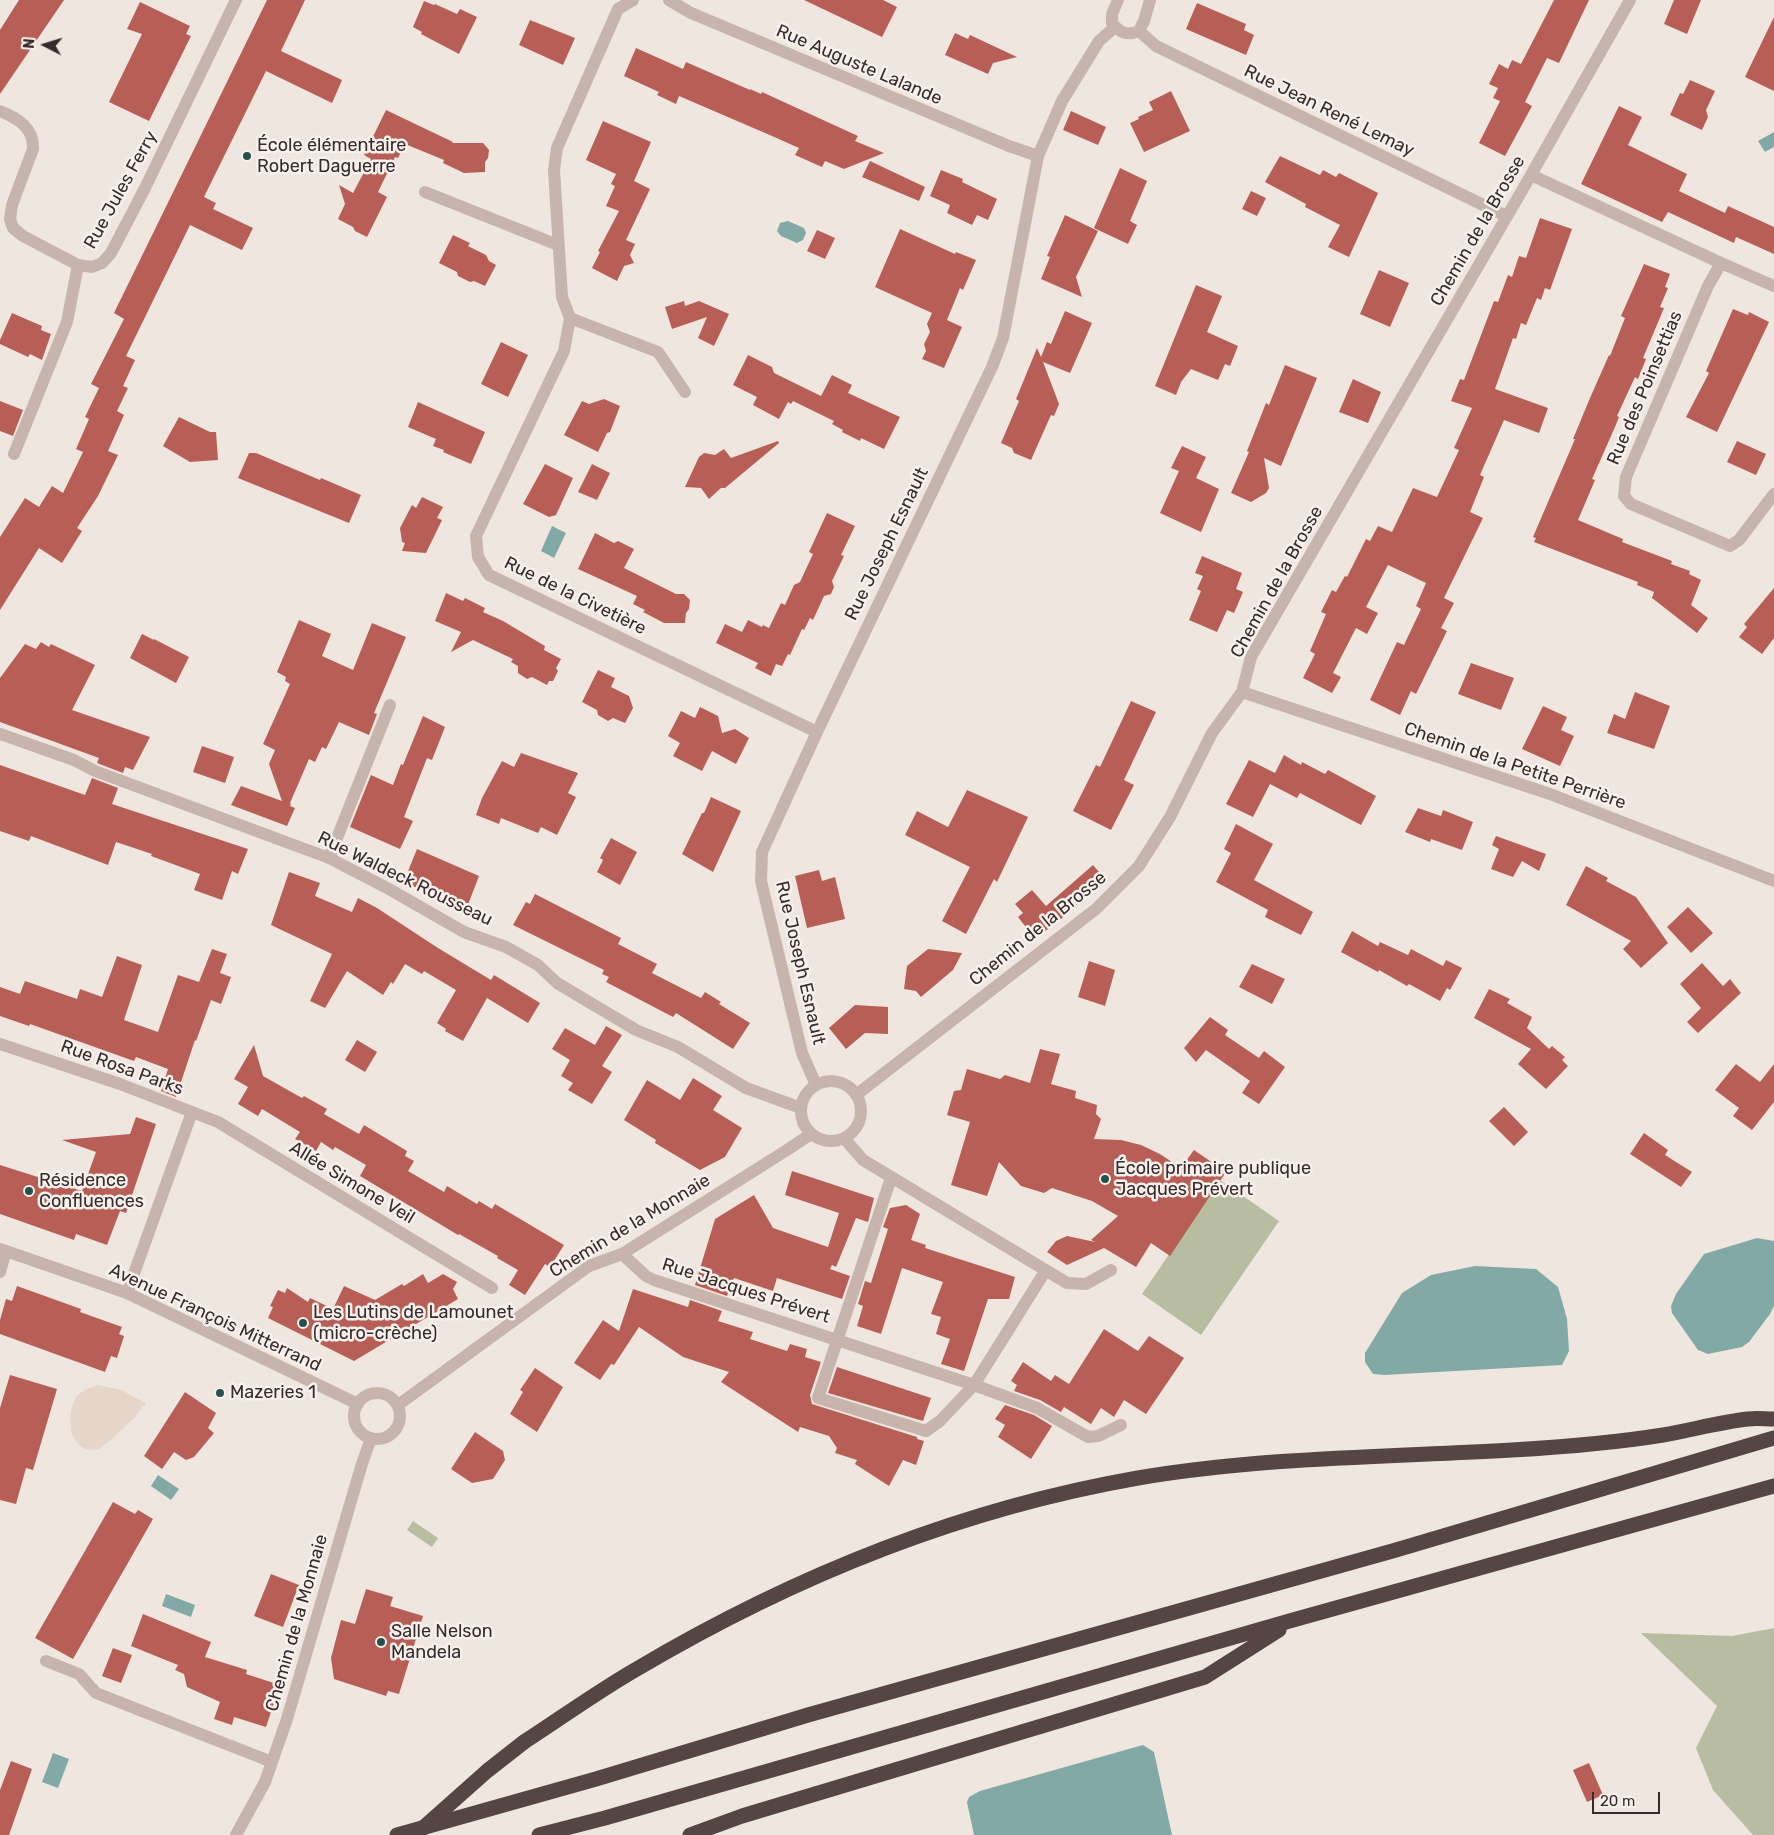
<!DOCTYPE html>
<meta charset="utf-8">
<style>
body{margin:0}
#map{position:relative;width:1774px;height:1835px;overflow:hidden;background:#f0e6e0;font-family:Rubik,sans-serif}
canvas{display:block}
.north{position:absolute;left:20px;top:20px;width:50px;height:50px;-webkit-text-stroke:4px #f8f0ec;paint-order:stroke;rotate:275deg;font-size:14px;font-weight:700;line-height:20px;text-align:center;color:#362c2b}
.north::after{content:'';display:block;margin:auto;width:18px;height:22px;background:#362c2b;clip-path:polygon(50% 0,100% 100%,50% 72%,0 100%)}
.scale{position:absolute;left:1592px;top:1792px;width:68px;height:22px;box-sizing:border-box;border:2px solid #362c2b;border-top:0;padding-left:6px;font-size:15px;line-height:18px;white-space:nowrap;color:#362c2b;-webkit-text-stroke:4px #f8f0ec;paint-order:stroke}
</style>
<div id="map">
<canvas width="1774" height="1835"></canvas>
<div class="north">N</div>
<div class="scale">20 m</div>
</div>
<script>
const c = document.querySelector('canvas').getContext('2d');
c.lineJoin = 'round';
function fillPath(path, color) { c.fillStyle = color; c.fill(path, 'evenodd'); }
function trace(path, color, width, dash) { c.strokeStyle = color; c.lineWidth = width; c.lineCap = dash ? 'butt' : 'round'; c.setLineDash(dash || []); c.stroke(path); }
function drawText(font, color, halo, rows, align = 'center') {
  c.font = font + ' Rubik,sans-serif'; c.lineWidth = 5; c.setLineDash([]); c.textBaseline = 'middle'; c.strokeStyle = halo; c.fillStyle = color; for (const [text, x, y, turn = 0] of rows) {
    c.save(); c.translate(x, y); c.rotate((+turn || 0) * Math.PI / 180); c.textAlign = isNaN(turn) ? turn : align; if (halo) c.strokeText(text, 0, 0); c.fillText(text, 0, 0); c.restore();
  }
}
const green = new Path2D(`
 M1220,1180L1279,1221L1201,1335L1142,1294Z
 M413,1521L438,1538L432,1547L407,1530Z
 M1774,1628V1835H1753L1713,1790L1696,1748L1717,1706L1641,1633L1732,1636Z`);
const plaza = new Path2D(`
 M98,1385L121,1390L146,1403L136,1416L112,1439L99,1449L87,1450L79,1445L72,1435L70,1418L72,1406L77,1395L87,1389Z`);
const water = new Path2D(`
 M1774,132V147L1765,152L1758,141Z
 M788,221L804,228L806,233L803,240L797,243L781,236L777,231L780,223Z
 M552,526L566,533L554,558L541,551Z
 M1757,1238L1774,1241V1306L1770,1314L1749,1342L1742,1347L1708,1354L1698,1350L1672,1313L1671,1306L1676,1294L1704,1254Z
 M1475,1266L1536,1269L1558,1287L1567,1319L1569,1351L1562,1365L1384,1375L1373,1374L1365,1362V1353L1402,1293L1431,1275Z
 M158,1475L179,1489L171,1500L151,1486Z
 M166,1594L195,1605L191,1617L162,1606Z
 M1143,1745L1154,1752L1172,1835H974L967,1802L969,1797L980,1791Z
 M53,1753L69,1759L58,1788L42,1782Z`);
const building = new Path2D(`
 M19,0H64L0,94V30Z
 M267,0H305L281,51L342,80L332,103L266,71L204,197L216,203L213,209L253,228L242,250L190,225L126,356L135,360L123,386L128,388L117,411L124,415L108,451L118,455L98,496L77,528L82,531L62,563L39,548L0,610V537L25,498L39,507L52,486L63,493L83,452L76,449L89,419L85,417L99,388L91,384L124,319L114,313Z
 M804,0H883L897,7L882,37Z
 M1554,0H1589L1559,63L1547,58L1525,102L1532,106L1505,156L1479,143L1500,101L1493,98L1498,88L1489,84L1499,64L1508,69L1512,60L1521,64Z
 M1674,0H1701L1687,34L1664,24Z
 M424,1L434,5L435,4L457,14L460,9L477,17L459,54L421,34L422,32L413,27Z
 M140,2L190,26L186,34L191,36L149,121L109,102L142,34L127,29Z
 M1197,3L1246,24L1244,30L1254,35L1246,55L1186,29Z
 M1774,17V91L1745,77Z
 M530,20L575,38L563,65L519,45Z
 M955,33L968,39L970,35L1017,57L993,63L988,74L945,55Z
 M636,48L683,69L686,62L750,90V89L761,94L762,92L858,136L855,141L884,153L844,169L825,161L822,167L795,155L799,148L772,136L679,96L676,104L657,95L659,92L624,76Z
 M1690,80L1715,91L1706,110L1708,117L1702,130L1670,115L1680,93L1683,94Z
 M1171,91L1190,131L1144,152L1130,123L1139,119L1138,117L1153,110L1149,102Z
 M1619,106L1642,117L1628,145L1687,174L1679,191L1725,213L1728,206L1774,227V254L1736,237L1734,243L1668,212L1662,222L1581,184Z
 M386,110L453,142L452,143H483L489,150L488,158L485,162V172L464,173L443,163L444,160L405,144L398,158L395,157L378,192L387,197L367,237L355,231L353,227L338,219L345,204L339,185L353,193L371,159L364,155Z
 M1071,111L1106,127L1098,145L1063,130Z
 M603,121L651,142L634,181L650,189L626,240L635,244L630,255L634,263L624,266L617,281L592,268L600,252L598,251L619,211L606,206L615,186L611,184L616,174L586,160Z
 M1280,156L1320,175L1323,170L1336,177L1339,173L1378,193L1349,257L1328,247L1340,225L1305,207L1306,204L1265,182Z
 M870,161L925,187L919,201L862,177Z
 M1120,168L1147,181L1130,221L1137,225L1128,244L1094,228Z
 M941,170L963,179L962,182L997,199L988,220L977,215L972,225L947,213L950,205L930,196Z
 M1251,191L1266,198L1257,216L1242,209Z
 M1065,215L1098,231L1076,277L1082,297L1041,279L1050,257L1047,256Z
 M1540,218L1572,229L1550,290L1545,288L1541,300L1537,298L1526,325L1521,323L1516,339L1513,338L1495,389L1548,408L1539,433L1504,420L1480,475L1484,477L1470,512L1483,518L1444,598L1454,603L1441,628L1447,631L1416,694L1411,691L1400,715L1370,700L1397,642L1404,645L1421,609L1416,606L1426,583L1388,565L1366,607L1378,613L1367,634L1356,628L1333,673L1341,677L1332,693L1303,678L1315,654L1310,651L1326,614L1321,612L1332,590L1336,592L1345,576L1347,577L1366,539L1370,541L1378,526L1392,532L1413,488L1437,497L1459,450L1454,448L1472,408L1451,401L1460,379L1464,380L1494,301L1498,302L1508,275L1512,277L1519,256L1526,258Z
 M900,229L955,254L956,252L976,260L963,290L960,288L947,320L962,327L944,368L922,359L926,351L924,344L930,332L927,324L932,313L875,287Z
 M817,230L835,238L825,259L807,251Z
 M453,235L470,243L468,246L486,255L489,261L496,265L485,286L474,281L470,282L458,276L457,272L439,263Z
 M1644,264L1670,274L1665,287L1668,288L1660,307L1664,308L1643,358L1646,359L1638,379L1635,377L1617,416L1619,417L1615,427L1592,479L1595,480L1578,520L1623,539L1622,542L1672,561L1671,564L1690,571L1689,574L1701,580L1691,605L1708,618L1697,633L1652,598L1654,592L1637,585L1638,582L1534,542L1536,538L1533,537L1575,439H1573L1590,398L1609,355L1610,356L1625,318L1621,316Z
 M1379,270L1409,283L1390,327L1360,314Z
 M1196,285L1222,296L1207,332L1238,346L1230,366L1225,364L1218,380L1191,369L1181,382L1176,395L1155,386Z
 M684,301L685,306L699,301L729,314L714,346L698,338L707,317L672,329L665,307Z
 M1733,309L1748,315L1749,312L1769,322L1717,432L1686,417L1709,373L1706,371Z
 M1065,311L1092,323L1070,373L1043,362L1059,404L1054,416L1051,415L1031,460L1014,453L1012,448L1001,443L1019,401L1016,399L1037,348L1041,357L1047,342L1051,344Z
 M12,313L42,326L41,330L51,334L42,360L30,354L28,357L0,344V340Z
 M501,342L528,355L508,397L481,384Z
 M748,355L772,367L774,373L821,396L832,375L852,385L848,393L900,417L884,449L861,438L860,441L842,432L843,430L832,424L834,421L793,401L791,404L788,402L779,419L753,405L757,397L733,385Z
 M1285,365L1317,378L1281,466L1264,458L1269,488L1266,493L1251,502L1231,493L1249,452L1247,451L1266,403L1269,405Z
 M1353,379L1381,392L1368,423L1339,412Z
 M604,399L620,406L610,432L607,433L598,452L564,435L582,401L589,404Z
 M0,401L23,410L13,436L0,431Z
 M418,402L485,432L471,464L443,452L444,450L433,446L436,439L408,427Z
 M179,417L210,432H216L218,460L190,462L163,446Z
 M778,441L779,443L725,488H721L709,499L701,488L685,487L699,457L704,453L715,455L724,449L731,458Z
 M1737,441L1766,454L1756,475L1727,462Z
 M1182,446L1206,457L1196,478L1219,489L1201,532L1160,513L1179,471L1171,468Z
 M249,453H256L320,480L321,478L361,495L349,523L238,478Z
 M545,464L573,478L556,515L549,517L523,504Z
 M592,464L610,473L597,500L578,492Z
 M422,497L443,507L437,518L442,520L426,553L402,551L405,543L402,542L400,528L412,505L416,508Z
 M827,513L855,526L841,555L844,556L832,581L834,587L831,594L824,596L813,620L810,618L804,630L802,629L790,655L788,654L782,666L776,664L771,676L755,668L758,663L716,643L725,624L742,632L748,620L762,627L763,625L769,628L781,603L785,605L794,585L800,582L813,554L809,552Z
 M595,533L614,543L618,541L634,549L624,568L676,594H684L690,600L689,609L686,613L685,623H664L643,612L645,610L633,604L637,596L578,569Z
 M1202,556L1242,573L1236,589L1243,592L1234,613L1227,610L1217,632L1189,620L1201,591L1197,589L1203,576L1195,573Z
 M1774,588V638L1762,654L1739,637L1747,627L1744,624Z
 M446,593L463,601L465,598L485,608L483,612L503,621L545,646L544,650L561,659L556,668L558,671L553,681H549L547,685L532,677L527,679L518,673V666L511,662L513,659L473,640L451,652L461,632L435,621Z
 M299,620L331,634L322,656L353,670L372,623L406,637L374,713L377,714L369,735L339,722L326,749L322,747L315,762L309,759L290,803L291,804L290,806L295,808L287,826L231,805L241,786L282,801L269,764L275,750L263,744L290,684L285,681L286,677L277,672Z
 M142,634L154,640V639L189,657L176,683L130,658Z
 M41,642L49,647L51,644L95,665L72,710L150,737L133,770L125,767L123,773L97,763L99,758L0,722V678L25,644L36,649Z
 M1471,663L1514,678L1501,710L1458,694Z
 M598,670L615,678L611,687L629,696L633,708L625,723L613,718L608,721L598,715L597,710L582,702Z
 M1635,692L1670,706L1654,749L1607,733L1614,714L1625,719Z
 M1131,701L1156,712L1124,780L1134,785L1111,830L1073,811L1096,765L1100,767Z
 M1543,706L1567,717L1561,730L1574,736L1560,766L1522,749Z
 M700,707L718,716L722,733L735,729L749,738L736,764L712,751L702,771L673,756L680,743L668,736L681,711L695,718Z
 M423,716L445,727L432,760L427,758L404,817L413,821L400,849L350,827L371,775L393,785L401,764L403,765Z
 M202,746L234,757L225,783L193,772Z
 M521,753L578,773L568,793L576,797L557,835L541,827L538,833L501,818L499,824L476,815L482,798L502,761L514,767Z
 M1284,755L1301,765L1302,762L1325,774L1328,770L1376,796L1361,825L1300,793L1297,798L1270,784L1253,817L1226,804L1249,760L1275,773Z
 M0,765L85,795L92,778L118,788L112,804L248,849L238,874L232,871L222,900L194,890L200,874L151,856L152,854L116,842L108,865L31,836L29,841L0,831Z
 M967,790L1028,817L997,882L994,879L966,934L942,921L970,867L905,835L917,811L948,827Z
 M711,797L741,811L713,872L682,854L702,813H704Z
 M1418,808L1441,816L1443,810L1473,822L1462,850L1431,839L1430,842L1405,832Z
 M1236,824L1273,844L1254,880L1313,912L1301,935L1265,917L1268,910L1216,882L1231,853L1224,849Z
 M1496,836L1546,854L1539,871L1522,861L1513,877L1491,869L1499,849L1492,845Z
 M611,838L637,852L620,885L597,872L603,860L600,858Z
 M417,849L479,876L464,915L404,881Z
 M1093,865L1105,879L1061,919L1035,939L1018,917L1023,913L1015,904L1032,890L1046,906Z
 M1586,866L1608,878L1606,881L1636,897L1668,943L1641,968L1623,949L1631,941L1566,905Z
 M819,870L822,881L835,877L845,919L807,928L795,876Z
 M289,872L320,883L315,896L352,912L358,898L377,908L438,948L491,980L494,975L540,1003L528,1023L487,998L463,1041L445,1031L446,1029L437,1023L456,990L424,971L422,974L405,964L393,984L391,982L383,995L347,971L325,1008L310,1001L332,954L271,925Z
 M535,894L621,938L618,944L657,964L652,973L701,998L705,992L721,1002L719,1004L750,1023L733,1049L676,1013L673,1017L606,982L609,977L602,974L604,970L513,925L526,902L530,904Z
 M1688,907L1713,933L1691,953L1667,927Z
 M1352,931L1378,946L1380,942L1408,955L1411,949L1443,966L1446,960L1462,968L1450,990L1447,988L1440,1001L1409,984L1407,986L1379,970L1378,972L1341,952Z
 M212,949L227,954L220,973L231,977L221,1004L211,1000L196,1041L195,1040L176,1097L161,1091L168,1069L136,1057L134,1061L30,1024L29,1026L0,1016V987L20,994L25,981L77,999L80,989L102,997L117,956L142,965L124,1020L158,1032L178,975L199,982Z
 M928,949L962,953L953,970L921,997L916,991L904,989L907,966Z
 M1089,961L1115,970L1105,1006L1078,997Z
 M1702,963L1723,986L1730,979L1741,993L1698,1033L1687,1022L1701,1008L1680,984Z
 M1252,964L1285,979L1272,1004L1239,987Z
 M1489,989L1510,999L1507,1003L1532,1017L1527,1028L1549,1049L1552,1046L1565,1057L1562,1060L1568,1066L1546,1089L1518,1064L1531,1049L1474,1018Z
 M855,1005L888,1007V1034L865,1033L846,1049L829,1028Z
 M1210,1017L1228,1030L1225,1035L1259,1058L1264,1051L1285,1067L1259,1104L1242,1093L1250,1081L1206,1050L1196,1062L1184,1048Z
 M606,1026L622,1035L602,1066L612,1072L592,1104L568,1090L573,1083L561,1076L570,1060L552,1049L565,1028L595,1045Z
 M357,1040L377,1052L365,1072L345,1060Z
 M254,1045L263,1076L302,1098L304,1096L327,1109L324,1114L359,1134L364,1125L407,1151L405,1156L414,1161L408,1171L444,1192L447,1186L477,1204L479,1201L492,1209L495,1204L564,1245L550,1267L545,1264L525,1295L509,1285L518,1270L497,1258L498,1256L459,1234L458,1235L360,1176L366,1165L335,1147L333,1150L321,1142L316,1151L295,1139L300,1132L262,1109L258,1116L238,1104L248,1087L234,1079Z
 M1040,1049L1060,1054L1051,1084L1076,1091L1075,1098L1097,1105L1096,1114L1101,1119L1094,1139L1121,1140L1141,1145L1160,1154L1181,1168L1194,1150L1226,1172L1170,1256L1151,1243L1136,1267L1104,1248L1067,1265L1047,1252L1056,1241L1067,1236L1095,1242L1091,1240L1118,1216L1092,1201L1052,1188L1044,1193L1021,1186L999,1162L987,1196L951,1185L970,1122L947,1115L954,1091L961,1090L967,1069L1000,1079L1005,1075L1030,1083Z
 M1736,1064L1760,1082L1774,1064V1102L1752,1130L1733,1116L1739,1108L1715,1090Z
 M693,1078L722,1096L713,1110L742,1128L725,1157L700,1170L655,1143L656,1140L624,1120L647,1080L680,1100Z
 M1504,1107L1528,1132L1514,1146L1489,1121Z
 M136,1117L156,1124L126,1213L120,1211L107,1245L76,1234L74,1240L0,1214V1165L82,1191L96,1152L62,1140L130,1134Z
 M1644,1133L1668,1150L1665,1155L1692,1172L1681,1187L1630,1154Z
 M792,1171L874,1198L868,1222L856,1218L836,1267L832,1265L830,1269L850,1276L842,1299L777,1278L773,1291L734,1278L727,1296L695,1285L715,1219L754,1195L773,1228L828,1247L839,1213L785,1195Z
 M906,1205L920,1214L911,1240L926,1245L925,1248L1015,1277L1009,1299H988L964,1371L941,1364L950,1339L936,1334L941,1317L931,1314L943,1282L902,1268L881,1334L857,1326L863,1306L858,1304L865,1281L871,1283L888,1229L883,1227L890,1208Z
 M423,1274L428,1283L443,1274L457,1282L453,1289L458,1299L354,1361L268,1318L273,1307L270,1306L278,1290L285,1293L287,1288L308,1302L310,1298L333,1309L344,1286L375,1300L402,1284L404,1286Z
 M17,1286L81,1309L80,1312L122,1327L119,1334L124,1336L117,1358L111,1356L105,1372L0,1334V1320L6,1299L12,1301Z
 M633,1289L688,1307L690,1300L722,1311L718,1321L753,1332L750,1339L787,1351L790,1344L807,1349L805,1357L821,1362L810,1395L812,1404L917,1437V1439L924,1441L916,1465L903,1460L889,1486L855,1464L857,1460L835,1453L837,1448L829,1436L800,1427L798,1432L721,1382L729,1372L683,1357L639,1327L614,1365L611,1364L600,1380L574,1363L603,1320L619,1331Z
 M1104,1329L1138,1351L1149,1336L1184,1358L1146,1414L1124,1400L1114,1417L1101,1408L1091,1424L1064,1407L1061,1412L1040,1400L1014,1391L1017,1385L1011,1381L1023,1362L1051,1381L1055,1375L1069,1384Z
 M837,1367L931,1398L923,1421L828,1393Z
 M535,1368L563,1387L537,1432L510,1414L523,1392L520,1390Z
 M10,1375L57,1389L33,1470L26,1468L16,1504L0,1500V1408Z
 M185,1392L216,1413L208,1428L214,1433L194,1457L186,1460L174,1452L162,1469L144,1456Z
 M1005,1405L1034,1415L1052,1426L1031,1459L998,1437L1005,1425L995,1419Z
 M475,1432L503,1451L505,1460L493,1479L472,1483L451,1469Z
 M113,1502L135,1514L138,1510L153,1519L73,1659L35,1638Z
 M271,1574L299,1585L283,1627L254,1616Z
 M366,1589L393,1597L390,1606L423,1616L399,1694L388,1691L386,1696L334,1679L331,1658L341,1620L355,1624Z
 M143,1614L211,1642L205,1657L247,1670L246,1674L280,1685L266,1727L234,1717L232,1725L214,1719L220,1702L187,1687L184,1674L175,1670L178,1665L131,1646Z
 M113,1648L132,1655L121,1683L102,1676Z
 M11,1761L32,1769L9,1835H0V1790Z
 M1589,1763L1603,1795L1587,1802L1573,1770Z`);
const minor = new Path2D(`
 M633,0L618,9L557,148L554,170L562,297L570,318L564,351L476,536L478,557L489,575L817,732
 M669,0L691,13L1009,146L1038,156
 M1118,0L1112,14V23C1120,33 1127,36 1139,31L1144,21L1150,0
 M1139,31L1156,46L1506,216
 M0,111C18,118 34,128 33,149L12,205L10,219L13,228L23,236L78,265L92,267L102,263L111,253L145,188L236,0
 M1531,175L1721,263L1708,286L1626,477L1624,496L1631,504L1730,546L1739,540L1774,494
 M425,192L558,245
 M1721,263L1774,286
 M570,318L658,352L685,392
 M14,454L67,322L78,265
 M1242,692L1550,794L1774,881
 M0,734L74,760L95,771L329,858L389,889L464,932L506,947L538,965L557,983L636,1030L678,1047L746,1088L801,1108
 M329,858L390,705
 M0,1044L120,1084L218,1122L492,1288
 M801 1111a30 30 0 1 1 60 0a30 30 0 1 1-60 0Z
 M816,1085L802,1053L761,881L762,852L817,732L992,367L1003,338L1038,156L1062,101L1099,41L1115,27
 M856,1095L1096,909L1139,866L1170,817L1212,733L1242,692L1251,657L1531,175L1630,0
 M844,1138L863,1160L1067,1283L1086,1284L1111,1270
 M891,1178L818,1398L926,1431L940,1421L974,1385L1037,1408L1088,1437L1098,1436L1121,1425
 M0,1249L127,1293L358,1404
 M622,1254L646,1276L654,1280L974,1385L1046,1270
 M0,1272L6,1251
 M127,1293L192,1112
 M354 1416a23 23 0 1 1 46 0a23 23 0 1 1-46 0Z
 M398,1405L589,1266L622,1254L787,1150L811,1134
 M46,1661L79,1674L96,1693L272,1762
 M236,1835L265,1782L287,1719L361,1467L371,1438`);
const highway = new Path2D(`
 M524,1742C561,1718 597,1692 635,1670C790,1578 960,1509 1138,1478C1261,1457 1388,1457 1512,1450C1563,1447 1614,1443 1663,1435C1692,1430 1720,1422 1748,1419C1756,1418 1765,1419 1774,1419
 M397,1835L596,1779L808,1715L1396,1550L1774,1438
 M539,1835L605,1818L1293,1620L1774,1486
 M690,1835L742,1816L1205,1677L1279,1630`);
const highwayBridge = new Path2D(`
 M415,1835L487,1771L524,1742`);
const markers = [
 [247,156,5,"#25524e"],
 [1105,1179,5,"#25524e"],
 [29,1191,5,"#25524e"],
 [303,1323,5,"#25524e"],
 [220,1393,5,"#25524e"],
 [381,1642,5,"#25524e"]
];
const streetNames = [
 ["Rue Auguste Lalande",859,65,23],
 ["Rue Jean René Lemay",1329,111,26],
 ["Rue Jules Ferry",121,190,-61],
 ["Chemin de la Brosse",1478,231,-60],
 ["Rue des Poinsettias",1645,388,-67],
 ["Rue Joseph Esnault",887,544,-64],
 ["Chemin de la Brosse",1277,582,-61],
 ["Rue de la Civetière",575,596,26],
 ["Chemin de la Petite Perrière",1515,766,19],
 ["Rue Waldeck Rousseau",405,879,26],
 ["Chemin de la Brosse",1038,929,-39],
 ["Rue Joseph Esnault",800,963,77],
 ["Rue Rosa Parks",122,1068,20],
 ["Allée Simone Veil",352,1183,31],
 ["Chemin de la Monnaie",630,1226,-31],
 ["Rue Jacques Prévert",746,1291,18],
 ["Avenue François Mitterrand",215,1318,25],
 ["Chemin de la Monnaie",297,1623,-74]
];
const poiNames = [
 ["École élémentaire",257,146],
 ["Robert Daguerre",257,167],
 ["École primaire publique",1115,1169],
 ["Jacques Prévert",1115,1190],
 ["Résidence",39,1181],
 ["Confluences",39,1202],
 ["Les Lutins de Lamounet",313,1313],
 ["(micro-crèche)",313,1334],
 ["Mazeries 1",230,1393],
 ["Salle Nelson",391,1632],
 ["Mandela",391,1653]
];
fillPath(green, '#b8bda1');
fillPath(plaza, '#e6d5c9');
fillPath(water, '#82a9a5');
fillPath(building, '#b75f57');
trace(minor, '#c7b5ad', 12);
trace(highway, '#564643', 15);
trace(highwayBridge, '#564643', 15);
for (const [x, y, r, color] of markers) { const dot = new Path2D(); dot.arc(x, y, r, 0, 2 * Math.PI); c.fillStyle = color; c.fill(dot); trace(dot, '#f8f0ec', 2); }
drawText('18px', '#362c2b', '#f8f0ec', streetNames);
drawText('18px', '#362c2b', '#f8f0ec', poiNames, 'left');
</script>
